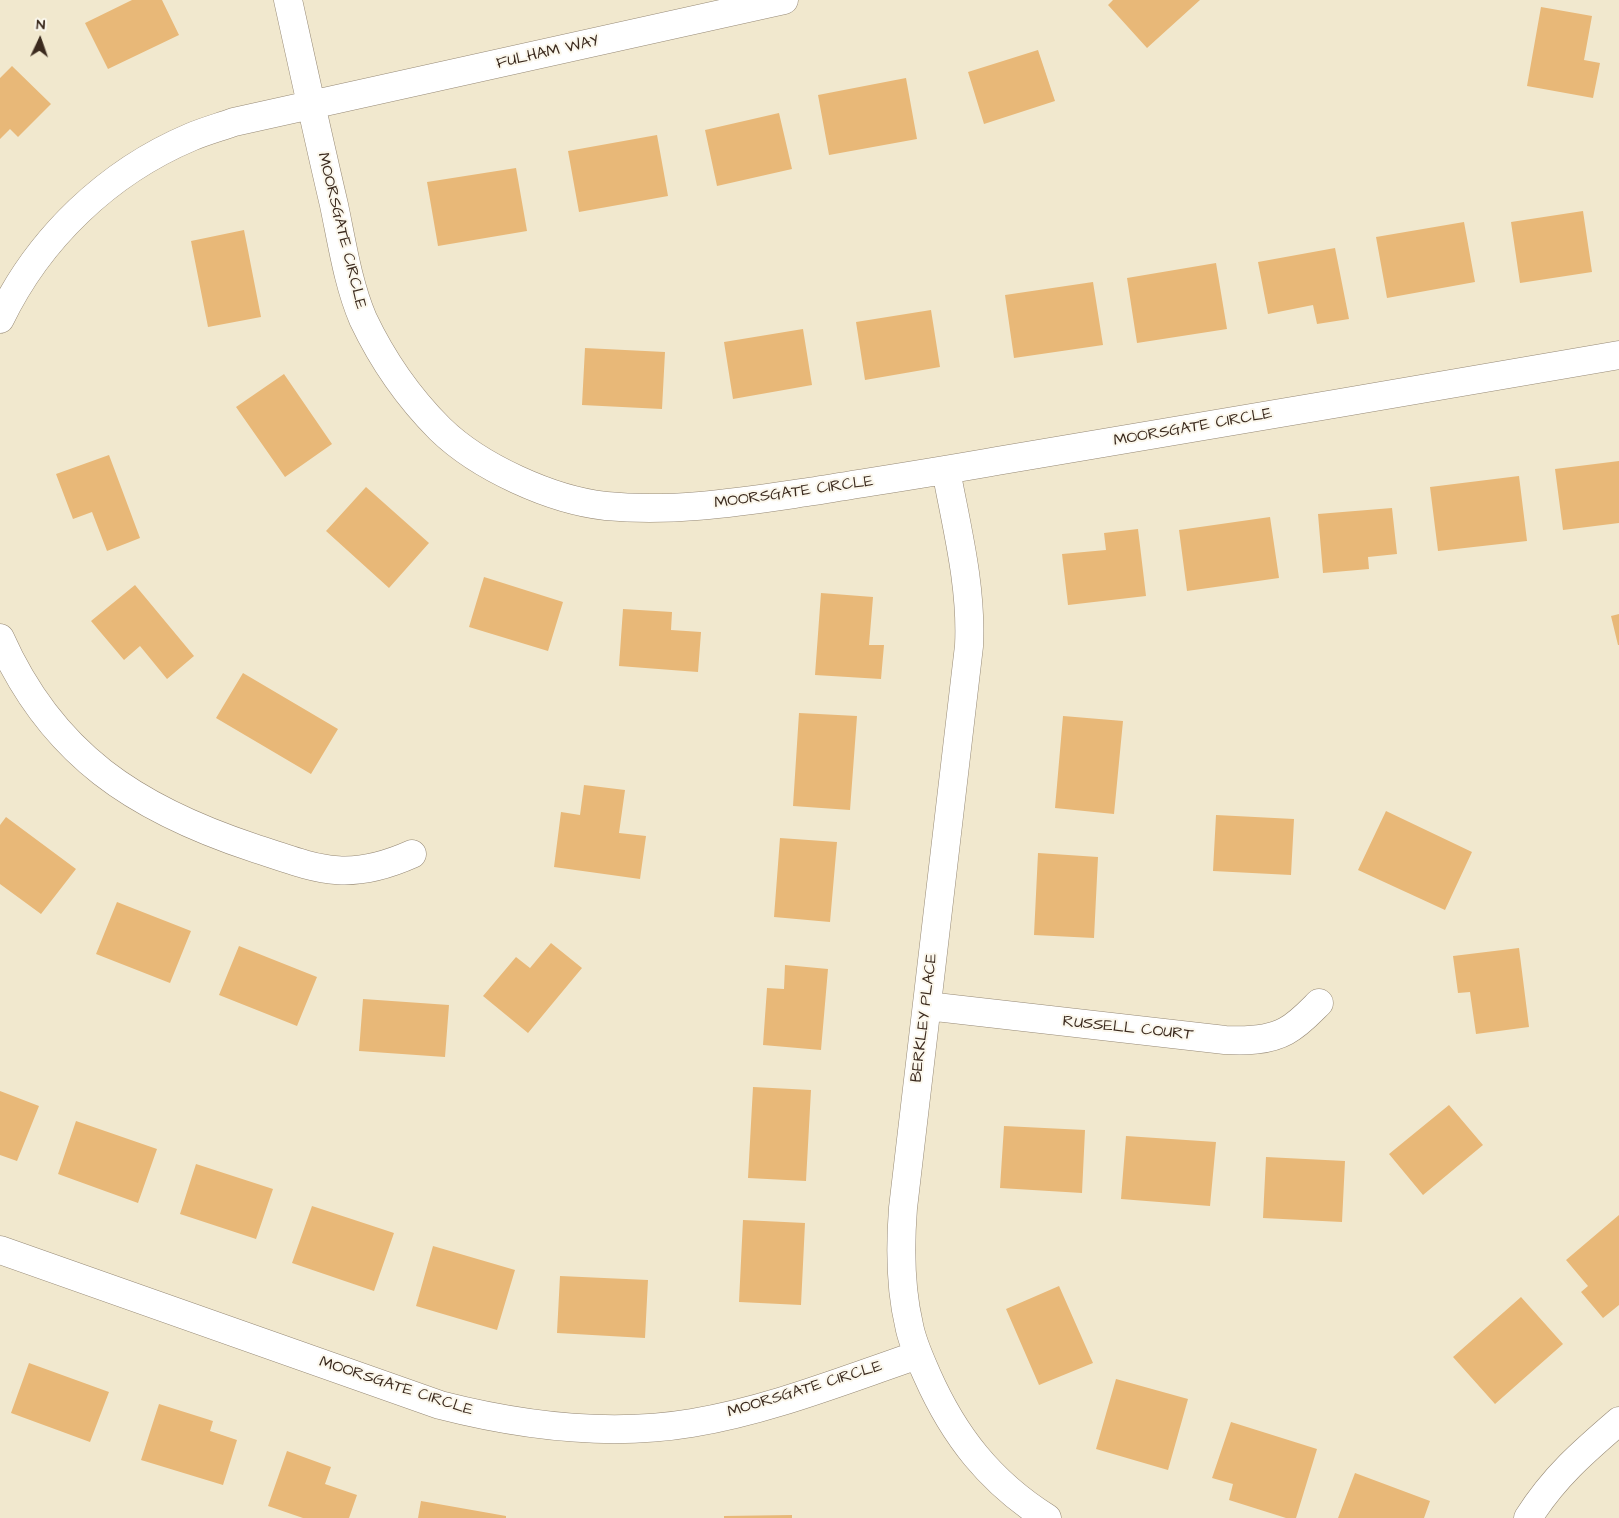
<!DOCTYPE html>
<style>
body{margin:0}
#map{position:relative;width:1619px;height:1518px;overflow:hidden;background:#f1e8ce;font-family:"Architects Daughter",sans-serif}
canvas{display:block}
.north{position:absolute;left:15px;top:15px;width:50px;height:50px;-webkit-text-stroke:4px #fbf7ec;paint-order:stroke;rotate:3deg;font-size:14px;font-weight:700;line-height:20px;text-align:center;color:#3b2a1e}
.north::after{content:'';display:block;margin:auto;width:18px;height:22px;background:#3b2a1e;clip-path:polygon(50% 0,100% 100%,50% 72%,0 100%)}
</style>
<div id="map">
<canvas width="1619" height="1518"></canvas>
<div class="north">N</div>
</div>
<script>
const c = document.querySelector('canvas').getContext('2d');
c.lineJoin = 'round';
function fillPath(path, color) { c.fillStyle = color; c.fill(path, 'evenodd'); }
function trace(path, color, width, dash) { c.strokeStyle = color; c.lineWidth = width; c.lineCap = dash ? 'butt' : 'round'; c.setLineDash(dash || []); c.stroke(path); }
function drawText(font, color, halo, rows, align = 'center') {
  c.font = font + ' "Architects Daughter",sans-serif'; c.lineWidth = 4; c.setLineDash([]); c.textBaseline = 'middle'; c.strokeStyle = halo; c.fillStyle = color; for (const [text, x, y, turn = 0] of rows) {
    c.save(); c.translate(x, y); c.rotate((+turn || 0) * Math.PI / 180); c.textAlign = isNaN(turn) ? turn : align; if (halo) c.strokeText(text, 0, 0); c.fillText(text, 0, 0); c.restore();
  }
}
const building = new Path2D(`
 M132,0H162L179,35L108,69L85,23Z
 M1113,0H1200L1147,48L1108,5Z
 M1541,7L1592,16L1584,60L1600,63L1593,98L1527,86Z
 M1038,50L1055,101L984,124L968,72Z
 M12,66L51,104L18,137L10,129L0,139V78Z
 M906,78L917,139L829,155L818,95Z
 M779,113L792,169L717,186L705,130Z
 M657,135L668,196L579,212L568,151Z
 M516,168L527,231L438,246L427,182Z
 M1583,211L1592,272L1520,283L1511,222Z
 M1464,222L1475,282L1387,298L1376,237Z
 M244,230L261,317L208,327L191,241Z
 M1335,248L1349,319L1317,324L1313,305L1268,314L1258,262Z
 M1216,263L1227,329L1137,343L1127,278Z
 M1093,282L1103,345L1014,358L1005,295Z
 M931,310L940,367L865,380L856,322Z
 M803,329L812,385L733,399L724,342Z
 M585,348L665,352L662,409L582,405Z
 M284,374L332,444L285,477L236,407Z
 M109,455L140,538L107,551L92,512L73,519L56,474Z
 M1619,461V523L1563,530L1555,469Z
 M1519,476L1527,541L1438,551L1430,487Z
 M366,487L429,543L389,588L326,531Z
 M1392,508L1397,554L1368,557L1369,569L1323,573L1318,514Z
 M1270,517L1279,578L1187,591L1179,530Z
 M1138,529L1146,596L1068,605L1062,554L1106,550L1104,533Z
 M484,577L563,602L548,651L469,627Z
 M135,585L194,656L167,679L140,646L124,660L91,621Z
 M821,593L873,597L869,645H884L881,679L815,675Z
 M623,609L672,612L671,630L701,632L698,672L619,666Z
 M1619,614V645H1618L1611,616Z
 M243,673L338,729L311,774L216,718Z
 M799,713L857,716L850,810L793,806Z
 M1063,716L1123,721L1114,814L1055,808Z
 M584,785L625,790L619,833L646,836L640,879L554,867L561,812L580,815Z
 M1386,811L1472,852L1445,910L1358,870Z
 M1216,815L1294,819L1291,875L1213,871Z
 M6,817L76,869L41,914L0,884V825Z
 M780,838L837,842L830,922L774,917Z
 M1038,853L1098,857L1094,938L1034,935Z
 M117,902L191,931L170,983L96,954Z
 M551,943L582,968L528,1033L483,996L516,957L530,968Z
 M239,946L317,977L297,1026L219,995Z
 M1519,948L1529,1027L1476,1034L1470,992L1458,993L1453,956Z
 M785,965L828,969L821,1050L763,1045L767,988L784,989Z
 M363,999L449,1005L445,1057L359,1051Z
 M753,1087L811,1090L806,1181L748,1178Z
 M0,1091L39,1106L17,1161L0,1155Z
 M1449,1105L1483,1145L1423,1195L1389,1154Z
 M76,1121L157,1149L138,1203L58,1174Z
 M1004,1126L1085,1130L1082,1193L1000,1188Z
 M1126,1136L1216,1142L1210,1206L1121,1199Z
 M1266,1157L1345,1161L1342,1222L1263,1218Z
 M196,1164L273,1189L256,1239L180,1214Z
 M312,1206L394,1233L374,1291L292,1263Z
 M1619,1215V1305L1603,1318L1581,1292L1588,1286L1566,1260Z
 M743,1220L805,1223L801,1305L739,1302Z
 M433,1246L515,1270L497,1330L416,1306Z
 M560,1276L648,1280L645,1338L557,1333Z
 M1059,1286L1093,1363L1039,1385L1006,1309Z
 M1521,1297L1563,1344L1495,1404L1453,1357Z
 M29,1363L109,1392L90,1442L11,1413Z
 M1116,1379L1188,1399L1168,1470L1096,1449Z
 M159,1404L213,1421L210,1431L237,1440L223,1485L141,1460Z
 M1231,1422L1317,1449L1296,1518H1286L1229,1500L1233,1484L1212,1478Z
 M287,1451L331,1467L325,1484L357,1495L349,1518H303L268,1506Z
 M1355,1473L1430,1501L1424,1518H1338Z
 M421,1501L506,1516V1518H418Z
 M792,1515V1518H724V1516Z`);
const street = new Path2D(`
 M288,0C303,68 318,137 334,205C342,243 348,284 363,319C382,359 409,398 440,429C479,467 551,500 606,506C676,513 745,501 815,491C876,481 936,472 997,461C1204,426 1412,391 1619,355
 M0,319C39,238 108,172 191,137C205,131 220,127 234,122L784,0
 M946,470C957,529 972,587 969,646L903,1208C900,1247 900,1287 909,1325C912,1342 920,1359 927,1375C954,1436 990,1482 1047,1518
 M0,638C52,755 136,809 254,848C318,869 347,883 412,854
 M927,1006L1225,1040C1245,1041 1268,1041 1286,1031C1299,1024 1309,1013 1319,1003
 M0,1250L440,1405C522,1426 608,1437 692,1423C770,1410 844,1380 918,1355
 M1528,1518C1554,1477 1583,1452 1619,1421`);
const streetNames = [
 ["FULHAM WAY",548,53,-13],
 ["MOORSGATE CIRCLE",341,231,76],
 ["MOORSGATE CIRCLE",1193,428,-10],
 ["MOORSGATE CIRCLE",794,493,-8],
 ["BERKLEY PLACE",925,1018,-83],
 ["RUSSELL COURT",1128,1029,6],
 ["MOORSGATE CIRCLE",396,1387,18],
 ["MOORSGATE CIRCLE",805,1390,-17]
];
fillPath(building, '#e8b878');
trace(street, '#968976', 29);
trace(street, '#fff', 28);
drawText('16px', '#3b2a1e', '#fbf7ec', streetNames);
</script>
